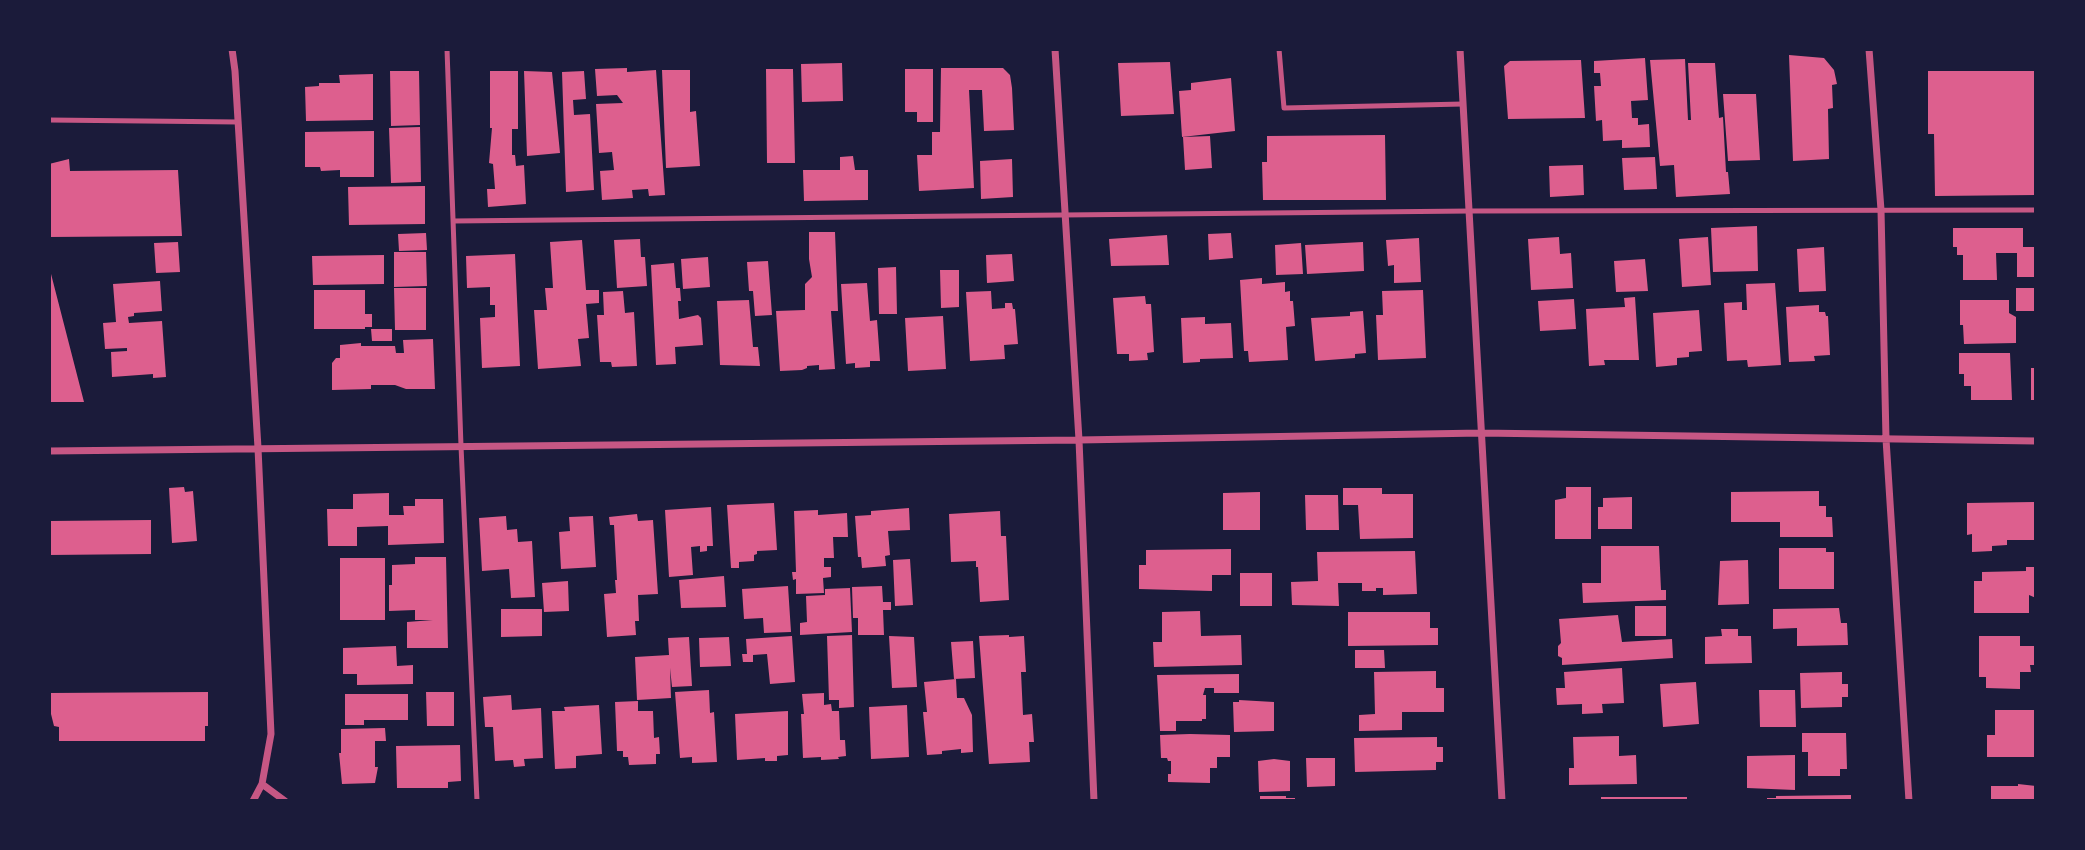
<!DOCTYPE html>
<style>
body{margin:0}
#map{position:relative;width:2085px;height:850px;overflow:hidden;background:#1b1b3a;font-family:"Space Grotesk",sans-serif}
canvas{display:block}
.frame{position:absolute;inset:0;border:51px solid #1b1b3a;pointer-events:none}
</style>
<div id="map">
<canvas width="2085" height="850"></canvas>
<div class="frame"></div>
</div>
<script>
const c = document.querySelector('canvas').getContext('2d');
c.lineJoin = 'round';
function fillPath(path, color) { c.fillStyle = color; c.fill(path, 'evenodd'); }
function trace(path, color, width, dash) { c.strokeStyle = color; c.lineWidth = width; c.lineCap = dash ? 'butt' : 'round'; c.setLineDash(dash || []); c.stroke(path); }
const building = new Path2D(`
 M1789,55L1824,58L1834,70L1837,84L1832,85L1833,108L1828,109L1829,159L1793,161Z
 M1645,58L1648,100L1631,101L1632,118H1638V125L1649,124L1650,147L1622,148V140L1603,141L1602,120L1596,121L1594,86H1601L1600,73H1594V61Z
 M1685,59L1688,120H1691L1688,63H1715L1719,118L1723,117L1726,172H1728L1730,194L1676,197L1674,165L1660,166L1650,60Z
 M1581,60L1585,118L1508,119L1504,66L1510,61Z
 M1170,62L1174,114L1121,116L1118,63Z
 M842,63L843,101L802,102L801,64Z
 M627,68V72L656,70L665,195L649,196L648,189L632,190L633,198L602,200L600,171L614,170L612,152L599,153L596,104L623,103L617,95L597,96L595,69Z
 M941,68H1003L1010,75L1012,88L1014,130L984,131L982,90H969L974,188L919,191L917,155H932V132H940Z
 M766,69H793L795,163H767Z
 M905,69H933V122H917V112H905Z
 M662,70H690V112L696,111L700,166L666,168Z
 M390,71H419L420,125L391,126Z
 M490,71H518V129H512V155H515L516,166L524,165L526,204L488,207L487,189H495L493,164L489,163L492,128H490Z
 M524,71L552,72L560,153L527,156Z
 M584,71L586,99L573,100L574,115L590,114L594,190L566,192L562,72Z
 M1928,71H2036V195L1935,196L1934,134H1928Z
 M373,74V120L306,121L305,87L319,86V83H340L339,75Z
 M1231,78L1235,131L1182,137L1179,91L1191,90V83Z
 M1723,94H1756L1760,160L1728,161Z
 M420,127L421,182L391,183L389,128Z
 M374,131V177H340V170L321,171L320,167H305V132Z
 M1385,135L1386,200H1263L1262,162H1267V136Z
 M1210,136L1212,168L1185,170L1183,137Z
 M853,156L855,170H868V200L804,201L803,170H840V157Z
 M1655,157L1657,189L1624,190L1622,158Z
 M69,159L70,171L178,170L182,236L49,237V164Z
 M1012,159L1013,197L981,199L980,161Z
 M1583,165L1584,195L1550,197L1549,166Z
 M425,186V224L349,225L348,187Z
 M1757,226L1758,271L1713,272L1711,228Z
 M1953,228H2023V247H2036V277H2017V253H1996L1997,280H1963V255H1957V247H1953Z
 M809,232H835L838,311H831L835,369L819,370V365L807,366V368L802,370L780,371L776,311L805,310V284L812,277L809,259Z
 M426,233L427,250L399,251L398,234Z
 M1231,233L1233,258L1209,260L1208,234Z
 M1167,235L1169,265L1111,266L1109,239Z
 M1559,237L1560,254L1571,253L1573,288L1531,290L1528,239Z
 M1708,237L1711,285L1682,287L1679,239Z
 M1419,238L1421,282L1394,283V265L1388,266L1386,240Z
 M640,239L641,257H645L647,286L617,288L614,240Z
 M582,240L586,290H599V303L586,304L589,338L578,339L581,366L538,369L534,310H547L545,288H553L550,242Z
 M178,242L180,272L156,273L154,243Z
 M1363,242L1364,271L1307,274L1305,245Z
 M1301,243L1303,274L1276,275L1275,245Z
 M1824,247L1826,291L1799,292L1797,249Z
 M394,252H426L427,286L394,287Z
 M515,254L520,366L482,368L480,318L495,317V305H490V287L467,288L466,256Z
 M1012,254L1014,281L987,283L986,255Z
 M384,255V284L313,285L312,256Z
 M708,257L710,287L683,289L681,259Z
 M1645,259L1648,291L1616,292L1614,261Z
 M768,261L772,315L755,316L753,291H749L747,262Z
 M674,263L676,288H680L681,301H678L679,319L698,315L701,318L703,345L675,347L676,364L656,365L651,265Z
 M896,267L897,314H879L878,268Z
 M49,270H50L84,402H49Z
 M940,270H959V307L941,308Z
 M1262,278V284L1285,282V292L1290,291V301H1293L1295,326L1286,327L1288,360L1249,362L1248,351H1244L1240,280Z
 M160,281L162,311L134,313V316L128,317L129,323L162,321L166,377L153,378V374L112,377L111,352L127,351V348L105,349L103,323L116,322L113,284Z
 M867,283L870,321L877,320L880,361H870V367L855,368V363L846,364L841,284Z
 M1775,283L1781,365L1748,367L1747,360L1727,361L1724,303L1742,302V310H1747L1746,284Z
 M394,288H426V330H395Z
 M2016,288H2036V311H2016Z
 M314,290H365V314H372V327H365V329H314Z
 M1423,290L1426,358L1378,360L1376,315H1383L1382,291Z
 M623,291L625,313L634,312L637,366L612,367L611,362H600L597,315H604L603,292Z
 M991,291L992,309L1005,308V303H1012L1013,309H1015L1018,344L1004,345L1005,359L970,361L966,292Z
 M1145,296L1146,304H1151L1154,352L1147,353L1148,360L1129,361V354H1117L1113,298Z
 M1635,297L1639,360H1604L1605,365L1589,366L1586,309L1625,307L1624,298Z
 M1574,299L1576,329L1540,331L1538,301Z
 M749,300L753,347H758L760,366L720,365L717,301Z
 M1960,300H2009V313L2016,317V343L1964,344L1963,325H1960Z
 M1819,305V312H1825L1826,316H1828L1830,355L1814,356L1815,361L1789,362L1786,307Z
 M1699,310L1702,351L1689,352V357L1677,358V365L1656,367L1653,313Z
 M1363,311L1366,353L1355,354V358L1315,361L1311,318L1350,316V312Z
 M943,316L946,369L908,371L905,318Z
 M1205,317V324L1231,323L1233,358L1200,359V362L1183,363L1181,318Z
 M371,329H392V341H372Z
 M433,339L435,389H406L395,385H371V389L332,390V363L336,358H340V345L361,343V346H395L396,353H404L403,340Z
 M1959,353H2010L2012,400H1971V386H1964V374H1959Z
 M2031,368H2036V400H2031Z
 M184,487L185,492L193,491L197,541L172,543L169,488Z
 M1566,487H1591V539H1555V500L1566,498Z
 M1343,488H1382V494H1413V538L1360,539L1358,505H1343Z
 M1819,491V506H1826V517H1832L1833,537H1780V522H1731V492Z
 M1260,492V530H1223V493Z
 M389,493V515H404L403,506H415V499H443L444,543L388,545V526L357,527V546H328L327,509H353V494Z
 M1305,495H1338L1339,530H1306Z
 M1632,497V529H1598V507H1603V498Z
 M2034,502V540H2007V545L1992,546V551L1972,552V534L1967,535V503Z
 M774,503L777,550L757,551V554L754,555V561L739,562V568H731L727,505Z
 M711,507L713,546H707V551L700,552V546L691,547L693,575L669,577L665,510Z
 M909,508L910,530L888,531L890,555L885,556L886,566L862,568L861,557H858L855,516L871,515V511Z
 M818,510V515L847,513L848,537H833L834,558H824V567H831V577L823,578L824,593L796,594V579L793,580L792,572H796L794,511Z
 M1000,511L1001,536H1006L1009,600L980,602L978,567H976V561L951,562L949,514Z
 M637,514L638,521L653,520L658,594L638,595L639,621H635L636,635L607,637L604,594L616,593L615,580H617L614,525H610L609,517Z
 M506,516L507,530L517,529L518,542L532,541L535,597L511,598L509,569L482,571L479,518Z
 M593,516L596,567L561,569L559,532L570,531L569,517Z
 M151,520V554L49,555V521Z
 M1601,546H1659L1661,590H1666V600L1583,603L1582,583H1601Z
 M1779,548H1826V552H1834V589H1779Z
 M1231,549V575H1212V591L1139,589V565H1146V550Z
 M1415,551L1417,594L1383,595V588H1376V591H1362V583H1338L1339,606L1292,605L1291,582L1318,581L1317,552Z
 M415,557H446L448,648H407V622L433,620H415V610L389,611V585H392V565L415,564Z
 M340,558H385V620H340Z
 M910,559L913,605L895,606L893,560Z
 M1748,560L1749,604L1718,605L1720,561Z
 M2026,567H2036V598L2029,595V613H1974V581H1982V572L2026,571Z
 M1240,573H1272V606H1240Z
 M724,576L726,607L681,608L679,580Z
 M568,581L569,611L544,612L542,583Z
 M788,586L791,632L764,633L763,618L744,619L742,589Z
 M882,586L883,602H891V610H883L884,635H858V618H853L852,587Z
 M850,588L852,632L800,635V623L807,622L806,596L825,595V589Z
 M1635,606H1666V636H1635Z
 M1839,608L1841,623H1847L1848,645L1797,646V628L1773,629V609Z
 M501,609H542V636L501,637Z
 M1200,611L1201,636L1241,635L1242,665L1154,667L1153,642H1162V612Z
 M1348,612H1430V628H1438V645L1348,646Z
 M1618,615L1622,642L1672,639L1673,658L1562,665V658L1558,656V646L1561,643L1559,619Z
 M1721,629H1738V636H1751L1752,663L1705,664V637L1722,636Z
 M852,635L854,707L839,708V700H829L827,636Z
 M1009,635V637L1024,636L1026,672H1021L1023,715L1032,714L1034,742H1029L1030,762L989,764L979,636Z
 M792,636L795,682L770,684L767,654L753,655V662H743L742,654H747L746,639Z
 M889,636L914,637L917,687L892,688Z
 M1979,636H2020V646H2036V665H2030L2031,672H2020V689L1986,688V677H1979Z
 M689,637L692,686L672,687L670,668L671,698L637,700L635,657L669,655L668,638Z
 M729,637L731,666L700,667L699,638Z
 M973,641L975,678L954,679L951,642Z
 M396,646L397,666L413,665V684L357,685V674H343V648Z
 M1355,650H1384L1385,668H1355Z
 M1622,668L1624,703L1602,704L1603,713L1582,714V704L1557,705L1556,688H1565L1564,672Z
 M1436,671V688H1444V712H1402V730L1359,731V715L1375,714L1374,672Z
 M1842,672V684H1848V697H1842V707L1801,708L1800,673Z
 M1239,674V693H1214V688H1205L1203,695H1206V719H1202V721H1176V731H1160L1157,675Z
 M956,679L957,698H964L972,715L973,752L961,753V749L942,751V754L927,755L923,712H927L924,682Z
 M1696,682L1699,724L1663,727L1660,684Z
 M709,690L710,713L714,712L717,762L692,763V757L680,758L675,692Z
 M1759,690H1795L1796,727H1760Z
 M208,692V726H205V741H59V727L54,726L49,706V693Z
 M426,692H454V726H427Z
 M824,693V705L831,704L832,711H839L840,740H845L846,756L838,757L839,759L821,760V757L803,758L801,714H804L802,694Z
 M345,694H408V720H364V725H345Z
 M511,695L512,710L541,708L543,758L524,759L525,766L514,767L513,760L495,761L493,727H485L483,697Z
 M1239,700L1274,702V731L1234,732L1233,702H1239Z
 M638,701V711H653L654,738L659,737L660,754H656V764L629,765L628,757H623V751H617L615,702Z
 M599,705L602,754L576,756V768L555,769L552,711H565L564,707Z
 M907,705L909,757L871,759L869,707Z
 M1995,710H2036V757H1987V735H1995Z
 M788,711V755L777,756V761H765V758L737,760L735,714Z
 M385,728L386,741H375V767H378L375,783L342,784L339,753H341V729Z
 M1802,733H1846L1847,769H1840V776H1808V752H1802Z
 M1190,734L1230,735V757H1217V768H1210V783L1168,782V774H1171V761H1168L1167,758H1161L1160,735Z
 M1619,736V756L1636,755L1637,784L1569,785V768H1574L1573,737Z
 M1437,737V747H1443V762H1436V770L1355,772L1354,738Z
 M460,745L461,781L448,782V788H397L396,746Z
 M1795,755V790L1747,788V756Z
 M1306,758H1335V786L1307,787Z
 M1274,759L1290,761V791L1259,792L1258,761Z
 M2018,784L2036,786V801H1991V786H2018Z
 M1851,795V801H1767V798H1776V796Z
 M1260,796H1286V798H1295V801H1260Z
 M1601,797H1687V801H1601Z`);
const service = new Path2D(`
 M447,49L461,446L477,801
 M1279,49L1284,108L1463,104
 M49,120L238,122
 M453,221L1470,211L2036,210`);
const minor = new Path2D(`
 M232,49L235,71L258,448L271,734L262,784L253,801
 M1055,49L1079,440L1094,801
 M1460,49L1502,801
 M1869,49L1881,210L1886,439L1909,801
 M49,451L1079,440L1481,433L2036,441
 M262,784L285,801`);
fillPath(building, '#dd5f8e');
trace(service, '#c65784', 5);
trace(minor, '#c65784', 7);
</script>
